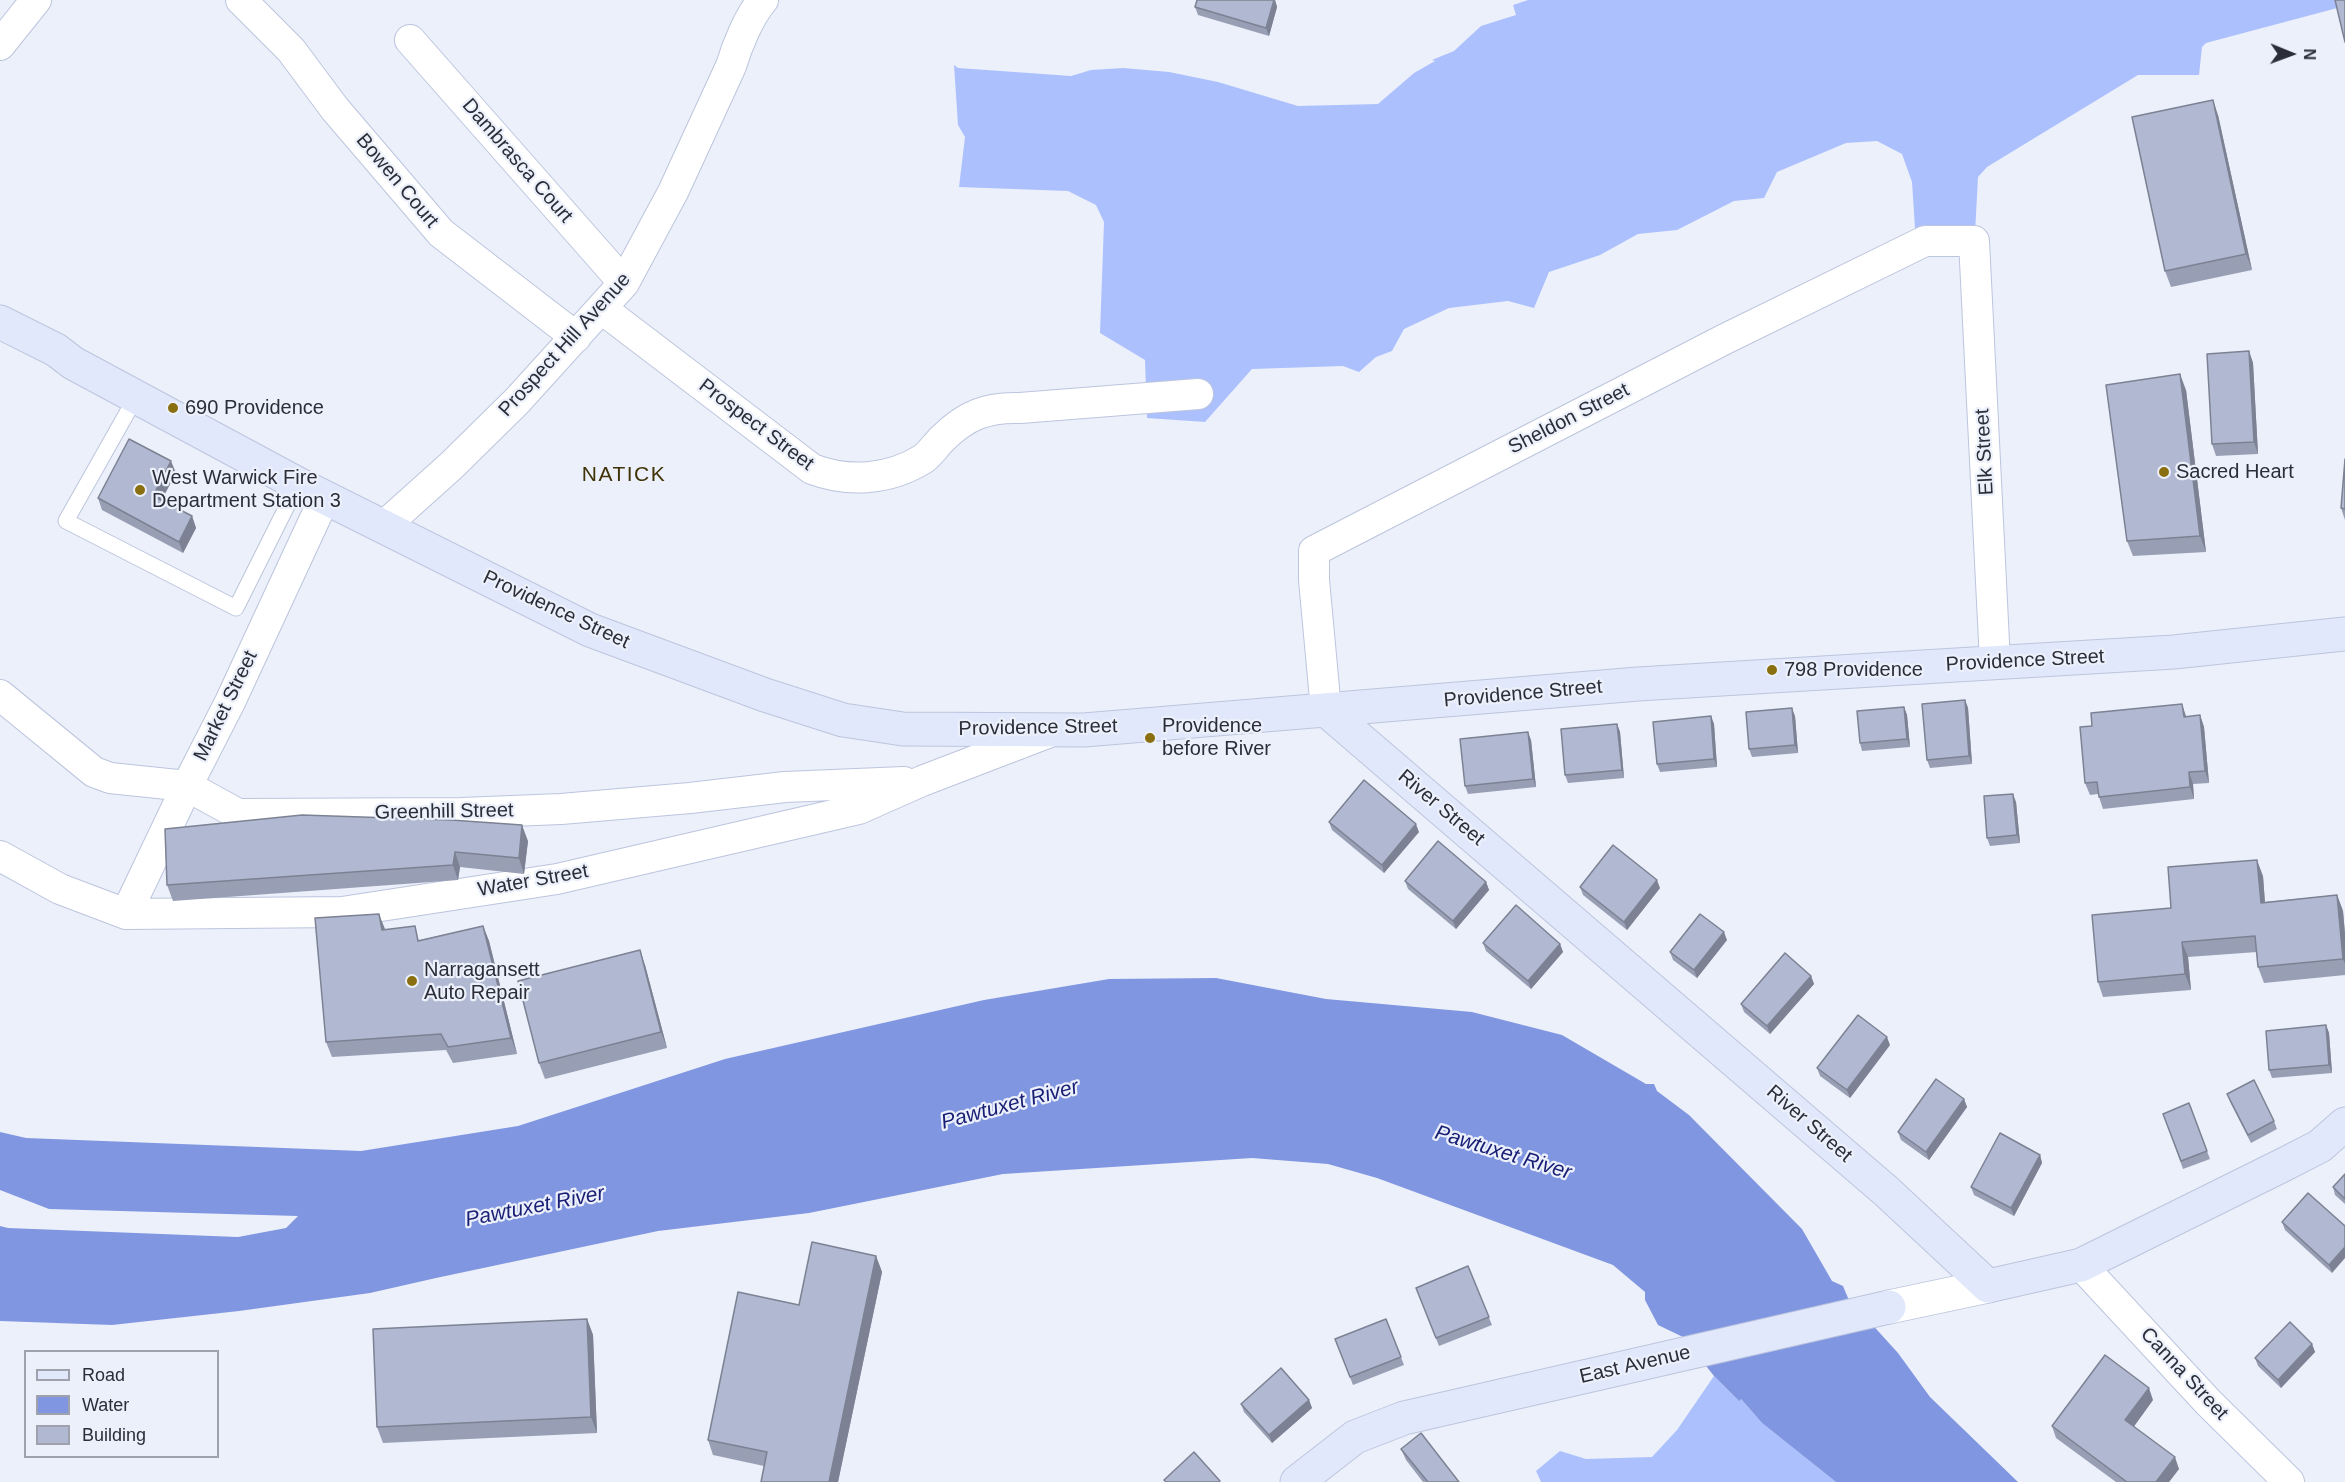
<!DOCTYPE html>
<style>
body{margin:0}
#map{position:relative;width:2345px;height:1482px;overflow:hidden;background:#ecf0fa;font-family:Helvetica,sans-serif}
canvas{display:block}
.legend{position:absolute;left:24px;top:1350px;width:195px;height:108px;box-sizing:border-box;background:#ecf0fa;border:2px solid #9fa2ac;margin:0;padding:8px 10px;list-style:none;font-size:18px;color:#2b2e38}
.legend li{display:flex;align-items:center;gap:12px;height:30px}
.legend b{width:30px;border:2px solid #9fa2ac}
.north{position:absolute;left:2261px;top:24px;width:60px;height:60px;-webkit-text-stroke:4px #ecf0fa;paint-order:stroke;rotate:91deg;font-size:16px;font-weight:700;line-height:24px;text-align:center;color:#2b2e38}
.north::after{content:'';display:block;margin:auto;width:21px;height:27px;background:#2b2e38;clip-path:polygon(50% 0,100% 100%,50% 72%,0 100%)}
</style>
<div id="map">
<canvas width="2345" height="1482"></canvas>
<ul class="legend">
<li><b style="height:8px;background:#e1e8fb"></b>Road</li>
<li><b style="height:16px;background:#8096e1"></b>Water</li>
<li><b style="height:16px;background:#b1b9d2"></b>Building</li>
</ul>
<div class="north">N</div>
</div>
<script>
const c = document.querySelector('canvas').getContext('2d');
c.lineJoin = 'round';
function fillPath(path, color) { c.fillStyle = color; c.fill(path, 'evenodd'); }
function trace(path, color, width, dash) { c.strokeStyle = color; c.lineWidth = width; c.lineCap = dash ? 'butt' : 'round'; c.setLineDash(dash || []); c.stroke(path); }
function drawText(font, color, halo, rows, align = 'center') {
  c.font = font + ' Helvetica,sans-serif'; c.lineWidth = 4.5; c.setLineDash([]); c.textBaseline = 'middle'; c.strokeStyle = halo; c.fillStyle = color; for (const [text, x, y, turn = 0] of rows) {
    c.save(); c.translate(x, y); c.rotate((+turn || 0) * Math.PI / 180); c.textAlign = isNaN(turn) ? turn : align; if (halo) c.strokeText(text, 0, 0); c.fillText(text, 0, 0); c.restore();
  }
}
const forest = new Path2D(`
 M1528,0H2345L2341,7L2206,43L2202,47L2199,75H2138L1987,167L1978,177L1975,233L1916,243L1912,182L1902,154L1877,141L1846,143L1777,172L1764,198L1734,201L1677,230L1638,234L1600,255L1549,272L1534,308L1508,301L1449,308L1404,329L1392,351L1376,357L1359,372L1343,366L1252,369L1205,422L1147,418L1145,360L1100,333L1104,222L1096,205L1068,191L959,187L965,137L958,125L954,65L958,68L1071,76L1091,70L1123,68L1169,72L1218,82L1298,106L1378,104L1414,73L1435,61L1432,60L1454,51L1481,26L1516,15L1513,5Z
 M1714,1376L1738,1400L1740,1398L1762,1423L1836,1482H1541L1536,1471L1560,1451L1586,1459L1652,1457L1677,1430Z`);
const water = new Path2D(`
 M1216,978L1326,999L1472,1012L1562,1035L1646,1084H1654L1657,1091L1689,1115L1802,1229L1832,1281L1843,1286L1848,1298L1898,1353L1930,1397L2018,1482H1836L1762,1423L1741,1399L1739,1401L1714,1376L1683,1337L1658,1325L1645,1300V1292L1613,1265L1377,1178L1328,1164L1252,1158L1003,1174L809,1213L658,1231L436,1278L370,1293L239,1311L112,1325L0,1321V1226L8,1228L238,1237L286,1228L298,1216L49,1209L0,1190V1132L26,1138L361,1151L518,1126L725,1059L984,1000L1109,979Z`);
const service = new Path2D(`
 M136,397L66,521L236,608L298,484`);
const minor = new Path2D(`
 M241,0L291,50L335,109L441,233L576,337
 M410,40L624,283
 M0,45L36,0
 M602,309L812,469C849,483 889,480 923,459C930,454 936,445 942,439C966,415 987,407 1020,408L1198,394
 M383,527L452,465L517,401L624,283L673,192L731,66C737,46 749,16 763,0
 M0,695L94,772L110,778L187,786L238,814L462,813L561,809L690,798L785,787L904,782
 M1326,710L1314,580V551L1725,339L1925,241H1974L1995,662
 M0,856L60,889L126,914L342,912L557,879L859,809L922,781L1050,732
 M126,914L187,786L230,702L325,497
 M2081,1265L2208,1402L2289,1482`);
const tertiary = new Path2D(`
 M1889,1307L1988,1286`);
const secondary = new Path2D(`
 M0,322L56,350L73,363L298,484L590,630L765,695L843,720L903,729L1084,730L1638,684L2174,652L2345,634
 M1326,710L1886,1191L1988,1286L2081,1265L2283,1165L2320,1146L2345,1124
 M1297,1482L1355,1437L1404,1418L1889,1307`);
const wall = new Path2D(`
 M1275,0L1277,7L1269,36L1198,15L1195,7Z
 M2218,115L2252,270L2171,287L2165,271Z
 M2249,351L2253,363L2258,454L2216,456L2212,444Z
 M2186,390L2206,552L2133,556L2127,541Z
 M2345,459V520L2341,508Z
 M176,473L161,500L192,516L196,528L183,553L102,510L98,498Z
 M1965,700L1968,708L1972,764L1930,768L1927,760Z
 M1904,707L1907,715L1910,747L1862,751L1860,743Z
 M2200,715L2204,727L2209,783L2193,784L2194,799L2103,809L2098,794L2090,795L2085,783L2186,717Z
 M1711,716L1714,724L1717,767L1660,772L1657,764Z
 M1795,716L1798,753L1752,757L1749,749Z
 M1617,724L1620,732L1624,778L1568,783L1565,775Z
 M1531,740L1536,787L1468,794L1465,786Z
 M2016,802L2020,843L1990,846L1987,838Z
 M1329,822L1419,832L1384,873L1332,830Z
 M528,841L524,874L460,867L458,880L173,901L167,885Z
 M2263,876L2265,902L2337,895L2343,911L2345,934V975L2264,983L2258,967L2257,952L2188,957L2191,990L2103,997L2098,982L2171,908Z
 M1405,881L1486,882L1489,890L1456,929L1408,889Z
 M1580,887L1660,888L1627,930L1583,895Z
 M483,926L489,941L517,1054L453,1063L446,1050L332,1057L326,1042L385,930L420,940Z
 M1727,940L1697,978L1673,960L1670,952Z
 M1483,943L1560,944L1563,952L1531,989L1486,951Z
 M645,965L667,1048L545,1079L539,1063Z
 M1811,976L1814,984L1770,1034L1744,1012L1741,1004Z
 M2326,1025L2329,1033L2332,1073L2272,1078L2269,1070Z
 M1890,1045L1850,1098L1820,1076L1817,1068Z
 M2227,1094L2274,1121L2277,1129L2251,1143L2230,1102Z
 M1964,1099L1967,1107L1929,1160L1901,1140L1898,1132Z
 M2189,1103L2210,1159L2183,1169L2163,1114Z
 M2040,1155L2042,1163L2014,1216L1974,1195L1971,1187Z
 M2345,1174V1204L2335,1195L2333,1187Z
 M2308,1193L2332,1273L2285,1230L2282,1222Z
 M876,1256L882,1272L838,1482H761L764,1466L713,1455L708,1440L799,1305Z
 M1468,1266L1492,1325L1439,1346L1416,1288Z
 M587,1319L593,1335L597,1433L383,1443L377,1427Z
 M1386,1319L1404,1365L1353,1385L1335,1339Z
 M2312,1344L2315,1352L2281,1388L2258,1366L2255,1358Z
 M1309,1400L1312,1408L1272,1443L1244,1412L1241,1404Z
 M2153,1400L2134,1426L2179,1469L2169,1482H2116L2056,1438L2052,1426Z
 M1401,1449L1459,1482H1423L1406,1460Z`);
const shadedWall = new Path2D(`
 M1275,0L1277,7L1269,36L1266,28Z
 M2213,100L2218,115L2252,270L2246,254Z
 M2249,351L2253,363L2258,454L2254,442Z
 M2180,374L2186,390L2206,552L2200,536Z
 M171,461L176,473L158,507L153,496Z
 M192,516L196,528L183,553L179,542Z
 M1965,700L1968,708L1972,764L1969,756Z
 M2182,704L2186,716L2188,729L2184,717Z
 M1904,707L1907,715L1910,747L1907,739Z
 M1792,708L1795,716L1798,753L1795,745Z
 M2200,715L2204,727L2209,783L2205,771Z
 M1711,716L1714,724L1717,767L1714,759Z
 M1617,724L1620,732L1624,778L1622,770Z
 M1528,732L1531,740L1536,787L1533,779Z
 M2189,772L2193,784L2194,799L2190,787Z
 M2013,794L2016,802L2020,843L2017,835Z
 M1416,824L1419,832L1384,873L1382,865Z
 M522,825L528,841L524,874L519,858Z
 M455,852L460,867L458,880L453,865Z
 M2257,860L2263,876L2266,918L2261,903Z
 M1657,880L1660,888L1627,930L1624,922Z
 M1486,882L1489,890L1456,929L1453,921Z
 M2337,895L2343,911L2345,934V964L2343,959Z
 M379,914L385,929L382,930Z
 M483,926L489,941L517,1054L511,1038Z
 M1724,932L1727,940L1697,978L1694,970Z
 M2182,942L2188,957L2191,990L2185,974Z
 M1560,944L1563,952L1531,989L1528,981Z
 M640,950L645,965L667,1048L661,1032Z
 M1811,976L1814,984L1770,1034L1767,1026Z
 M2326,1025L2329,1033L2332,1073L2329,1065Z
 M1887,1037L1890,1045L1850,1098L1847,1090Z
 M1964,1099L1967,1107L1929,1160L1926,1152Z
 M2040,1155L2042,1163L2014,1216L2011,1208Z
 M2345,1247V1258L2332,1273L2329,1265Z
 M876,1256L882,1272L838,1482H829Z
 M587,1319L593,1335L597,1433L591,1417Z
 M2312,1344L2315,1352L2281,1388L2278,1380Z
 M2149,1388L2153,1400L2130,1432L2125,1420Z
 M1309,1400L1312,1408L1272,1443L1269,1435Z
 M2175,1457L2179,1469L2169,1482H2156Z`);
const building = new Path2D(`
 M1197,0H1274L1266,28L1195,7Z
 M2335,0H2345V42Z
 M2213,100L2246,254L2165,271L2132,117Z
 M2249,351L2254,442L2212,444L2207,354Z
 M2180,374L2200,536L2127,541L2106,385Z
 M129,439L171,461L153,496L192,516L179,542L98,498Z
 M2345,459V509L2341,508Z
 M1965,700L1969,756L1927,760L1922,704Z
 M2182,704L2184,717L2200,715L2205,771L2189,772L2190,787L2099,797L2097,782L2085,783L2080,727L2092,726L2091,713Z
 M1904,707L1907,739L1860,743L1857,711Z
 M1792,708L1795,745L1749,749L1746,712Z
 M1711,716L1714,759L1657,764L1653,722Z
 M1617,724L1622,770L1565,775L1561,729Z
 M1528,732L1533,779L1465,786L1460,739Z
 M1364,780L1416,824L1382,865L1329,822Z
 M2013,794L2017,835L1987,838L1984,796Z
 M302,815L451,820L522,825L519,858L455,852L453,865L167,885L165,829Z
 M1438,841L1486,882L1453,921L1405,881Z
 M1613,845L1657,880L1624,922L1580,887Z
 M2257,860L2261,903L2337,895L2343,959L2258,967L2255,936L2182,942L2185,974L2098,982L2092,915L2171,908L2168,867Z
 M1516,905L1560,944L1528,981L1483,943Z
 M379,914L382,930L415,926L418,941L483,926L511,1038L448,1047L441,1034L326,1042L315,918Z
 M1700,914L1724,932L1694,970L1670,952Z
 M640,950L661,1032L539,1063L518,981Z
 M1785,953L1811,976L1767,1026L1741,1004Z
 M1858,1015L1887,1037L1847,1090L1817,1068Z
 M2326,1025L2329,1065L2269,1070L2266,1031Z
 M1936,1079L1964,1099L1926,1152L1898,1132Z
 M2254,1080L2274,1121L2248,1135L2227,1094Z
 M2189,1103L2207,1151L2181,1161L2163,1114Z
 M2000,1133L2040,1155L2011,1208L1971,1187Z
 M2345,1174V1199L2333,1187Z
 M2308,1193L2345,1226V1247L2329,1265L2282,1222Z
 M812,1242L876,1256L829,1482H761L767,1452L708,1440L738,1292L799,1305Z
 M1468,1266L1489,1317L1436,1338L1416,1288Z
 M587,1319L591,1417L377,1427L373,1329Z
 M1386,1319L1401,1357L1350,1377L1335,1339Z
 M2290,1322L2312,1344L2278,1380L2255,1358Z
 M2105,1355L2149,1388L2125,1420L2175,1457L2156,1482H2127L2052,1426Z
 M1281,1368L1309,1400L1269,1435L1241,1404Z
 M1421,1433L1459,1482H1428L1401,1449Z
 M1194,1452L1220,1481L1219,1482H1166L1164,1480Z`);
const markers = [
 [173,408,6,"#8a6f11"],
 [2164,472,6,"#8a6f11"],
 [140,490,6,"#8a6f11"],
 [1772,670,6,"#8a6f11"],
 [1150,738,6,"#8a6f11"],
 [412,981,6,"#8a6f11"]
];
const streetNames = [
 ["Dambrasca Court",517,161,49],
 ["Bowen Court",397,181,50],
 ["Prospect Hill Avenue",565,345,-48],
 ["Sheldon Street",1569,419,-27],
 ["Prospect Street",756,425,37],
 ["Elk Street",1985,452,-93],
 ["Providence Street",556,610,25],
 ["Providence Street",2025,661,-3],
 ["Providence Street",1523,694,-5],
 ["Market Street",226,706,-64],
 ["Providence Street",1038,728,-1],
 ["River Street",1441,808,40],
 ["Greenhill Street",444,812,-1],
 ["Water Street",533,881,-10],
 ["River Street",1809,1124,41],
 ["East Avenue",1635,1365,-13],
 ["Canna Street",2184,1374,47]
];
const poiNames = [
 ["690 Providence",185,408],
 ["Sacred Heart",2176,472],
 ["West Warwick Fire",152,478],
 ["Department Station 3",152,501],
 ["798 Providence",1784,670],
 ["Providence",1162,726],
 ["before River",1162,749],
 ["Narragansett",424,970],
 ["Auto Repair",424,993]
];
const neighbourhoodNames = [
 ["NATICK",624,475]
];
const waterNames = [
 ["Pawtuxet River",1010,1105,-15],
 ["Pawtuxet River",1503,1153,17],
 ["Pawtuxet River",535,1207,-11]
];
fillPath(forest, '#acc0fe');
fillPath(water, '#8096e1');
trace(service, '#bcc5de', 17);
trace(minor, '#bcc5de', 32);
trace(tertiary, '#bcc5de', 35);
trace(secondary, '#bcc5de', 35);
trace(service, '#fff', 15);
trace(minor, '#fff', 30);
trace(tertiary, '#fff', 33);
trace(secondary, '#e1e8fb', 33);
fillPath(wall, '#989fb5');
fillPath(shadedWall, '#7c8293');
fillPath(building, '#b1b9d2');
trace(building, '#7c8293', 1.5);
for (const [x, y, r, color] of markers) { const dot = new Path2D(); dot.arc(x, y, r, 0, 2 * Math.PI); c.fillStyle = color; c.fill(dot); trace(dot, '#ecf0fa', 2); }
drawText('20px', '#2b2e38', '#ecf0fa', streetNames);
drawText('20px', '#2b2e38', '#ecf0fa', poiNames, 'left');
c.letterSpacing = '1.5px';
drawText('21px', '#403308', '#ecf0fa', neighbourhoodNames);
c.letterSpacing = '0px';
drawText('italic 21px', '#181f75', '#ecf0fa', waterNames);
</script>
